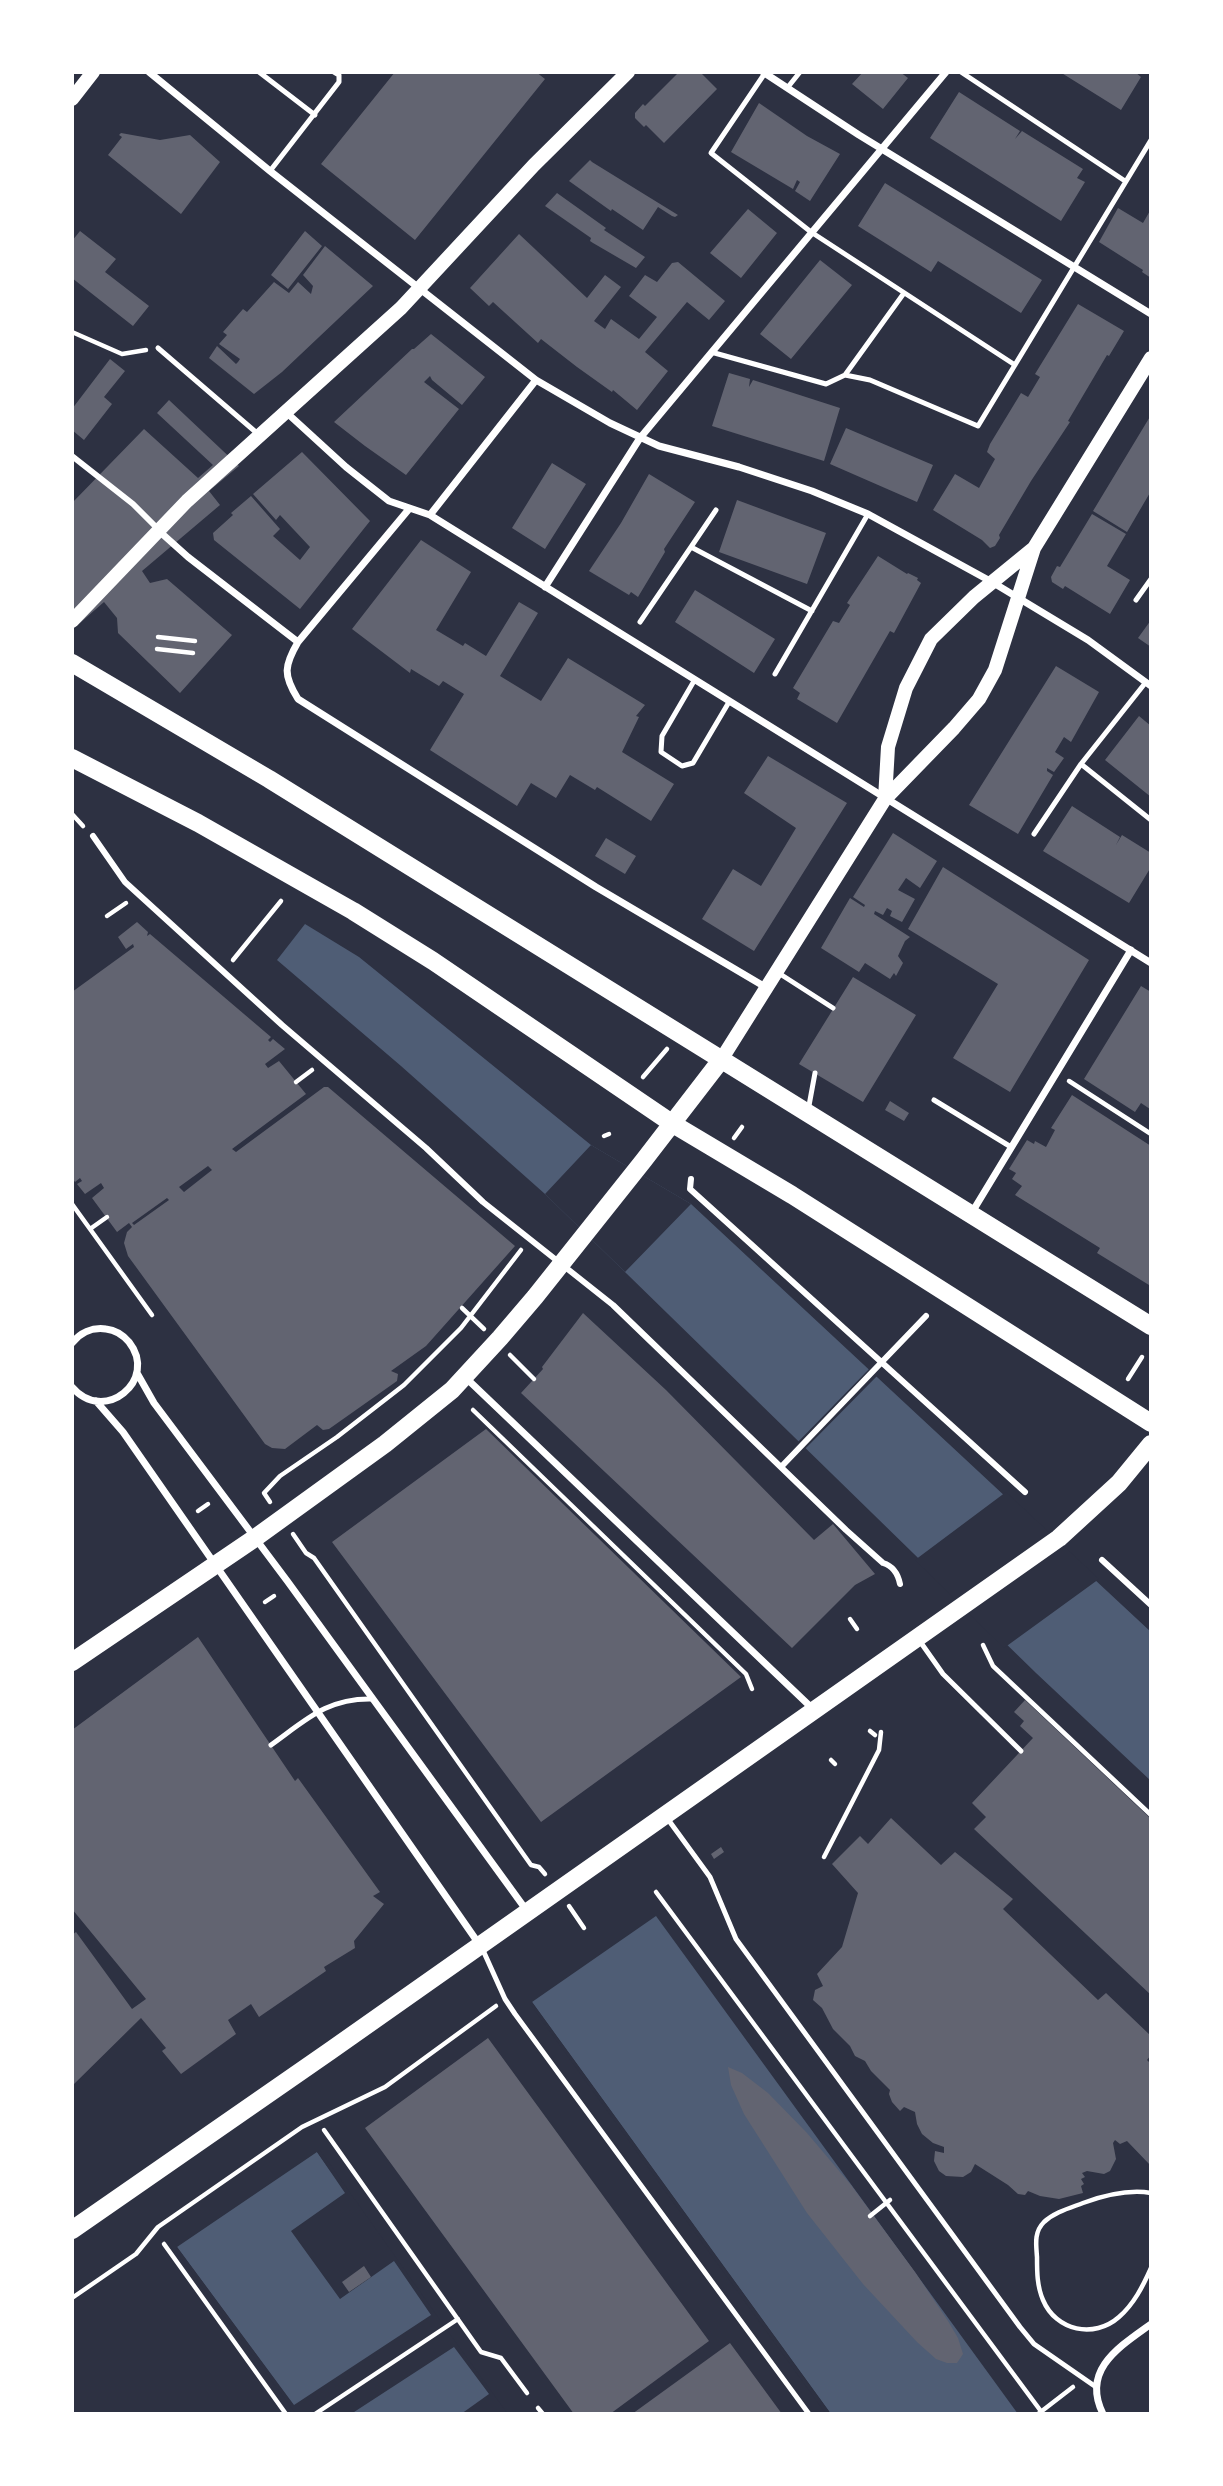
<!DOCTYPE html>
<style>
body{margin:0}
#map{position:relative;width:1223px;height:2486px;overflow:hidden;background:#2d3142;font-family:"Fira Sans",sans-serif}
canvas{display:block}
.frame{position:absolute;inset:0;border:74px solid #fff;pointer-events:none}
</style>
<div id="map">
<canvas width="1223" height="2486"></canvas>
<div class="frame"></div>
</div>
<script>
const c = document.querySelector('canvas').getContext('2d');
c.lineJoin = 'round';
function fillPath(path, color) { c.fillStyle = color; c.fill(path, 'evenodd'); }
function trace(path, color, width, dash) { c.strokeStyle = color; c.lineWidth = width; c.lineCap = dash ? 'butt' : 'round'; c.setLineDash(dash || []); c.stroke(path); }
const water = new Path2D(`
 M305,924L359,957L591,1145L691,1204L1151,1632V1781L1036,1673L545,1194L401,1066L277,960Z
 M656,1916L1018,2414H831L532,2002Z
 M317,2152L504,2414H300L177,2247Z`);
const pier = new Path2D(`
 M591,1145L691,1204L625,1272L545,1194Z
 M871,1367L879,1374L803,1451L796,1444Z
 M1006,1492L1099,1579L1004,1648L915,1560Z
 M532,2002L831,2414H826L530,2004Z
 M320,2150L457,2344L508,2414H461L489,2394L454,2347L351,2414H296L175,2250L177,2247L294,2405L431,2315L394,2261L340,2299L291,2231L345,2193L317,2152Z`);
const building = new Path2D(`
 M395,72H536L545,79L415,240L321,164Z
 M679,72H700L717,89L664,143L646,125L644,127L635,118V113L643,104L645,106Z
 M863,72H900L908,78L883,109L852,84Z
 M1060,72H1135L1141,77L1121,110Z
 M959,92L1020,131L1015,139L1022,131L1083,169L1077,178L1085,182L1061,221L930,138Z
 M759,103L807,136L840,154L810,201L795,191L800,182L797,180L793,189L731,152Z
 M121,133L160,140L190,135L220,162L181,214L108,155L122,137L119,135Z
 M590,160L592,162L678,215L675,217L672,216L658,207L643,230L612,209L611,211L569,181Z
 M885,183L1042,280L1021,313L938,261L931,272L858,226Z
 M557,193L606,228L604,230L645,257L636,268L593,243L590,241L591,238L545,206Z
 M1118,208L1143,223L1151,209V278L1142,272L1143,270L1099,242Z
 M748,209L777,233L741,278L710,253Z
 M80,231L116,259L105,272L149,306L133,326L72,278V241Z
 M305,231L322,246L288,289L271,275Z
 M519,234L587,298L605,275L621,287L594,321L605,329L611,319L639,339L657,317L629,296L645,275L657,282L672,263L678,262L725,301L709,320L687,302L645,352L668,371L637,410L613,390L612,392L577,367L541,339L538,343L493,302L489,306L470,288Z
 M325,246L373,286L282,372L254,394L209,358L217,346L236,364L238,362L240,359L219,344L227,335L223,332L243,309L247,312L274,282L289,293L298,282L311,294L313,286L303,275Z
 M820,260L852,285L791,359L760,334Z
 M1078,304L1124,331L1109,356L1107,355L1068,421L1070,422L1031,481L999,535L1000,538L995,546L990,548L982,540L933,510L955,474L979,488L995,459L987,452L990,444L1021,393L1028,397L1040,377L1035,374Z
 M431,334L485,377L462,405L432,380L430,376L424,382L459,409L406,475L365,446L334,422L412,349H414Z
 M110,359L125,371L104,397L112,404L84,440L72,430V409Z
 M729,373L750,379L749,387L753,380L840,408L824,461L712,426Z
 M169,400L239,466L209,491L220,505L142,571L150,583L167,579L232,635L180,693L118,633L117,618L104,602L72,630V503L144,429L198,478L213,465L157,413Z
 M1151,415V491L1127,532L1093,511Z
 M846,428L933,465L917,502L830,464Z
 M302,452L370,521L300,609L214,540L213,533L233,515L231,513L251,496L280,529L273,536L300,560L310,547L280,515L276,520L253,494Z
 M552,463L586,484L545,549L512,528Z
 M649,474L695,502L664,549L665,552L638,597L631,592L629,595L589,571L621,523Z
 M737,500L826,533L807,584L719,552Z
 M1092,514L1126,534L1107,566L1130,580L1110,614L1065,586L1063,589L1052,582L1051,577L1057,566L1060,567Z
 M421,540L471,572L436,630L463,646L465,643L486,656L519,602L538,613L500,676L541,701L568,658L645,705L636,716L639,717L622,752L674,784L651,821L597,787L595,790L570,775L556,798L531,783L517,806L430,750L464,694L443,681L439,686L411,669L410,673L352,629Z
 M878,556L907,574L908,573L918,578L917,580L921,583L894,633L890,631L837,723L797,699L800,693L793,688L833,621L839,623L850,605L847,603Z
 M695,590L775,639L754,673L675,622Z
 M1151,620V647L1138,638Z
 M1056,666L1099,692L1071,742L1064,737L1055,752L1064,758L1054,772L1047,768V771L1053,775L1018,834L969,805Z
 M1139,716L1151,726V797L1105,760Z
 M768,756L847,803L754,951L702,919L733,869L761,886L796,828L744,793Z
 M1072,806L1120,837L1116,845L1122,835L1151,853V867L1129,903L1043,851Z
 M893,833L937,861L920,888L906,878L898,890L915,899L902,922L890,916L892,911L887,908L883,915L875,911L874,914L910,937L905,941L898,956L903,963L896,976L894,973L890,979L865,963L859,972L821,948L850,898L864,907L865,905L853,897Z
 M606,838L636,856L625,874L595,856Z
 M943,867L1089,960L1010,1092L953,1058L998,984L908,929Z
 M137,922L148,932L147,936L150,934L271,1037L268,1040L270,1042L273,1039L285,1049L265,1064L268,1068L279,1061L306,1094L232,1149L236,1152L324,1087H328L515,1246L426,1346L391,1371L398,1374L397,1381L329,1429L323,1430L317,1425L285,1449L272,1448L265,1444L128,1256L124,1243L127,1232L132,1227L129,1223L117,1232L92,1198L104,1188L101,1183L85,1194L77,1184L82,1181L80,1178L75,1182L72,1178V992L134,947L133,944L126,949L118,937ZM208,1166L212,1170L184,1192L179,1187ZM167,1198L169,1200L134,1225L132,1223Z
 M853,977L916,1015L863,1102L799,1064Z
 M1141,986L1151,992V1107L1150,1109L1141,1103L1135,1112L1084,1079Z
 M1072,1095L1151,1146V1281L1149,1285L1097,1253L1100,1248L1015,1195L1022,1186L1012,1179L1016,1173L1009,1169L1027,1140L1034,1144L1035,1141L1046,1147L1055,1130L1051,1128Z
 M890,1101L909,1113L904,1121L885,1110Z
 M583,1313L666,1390L814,1540L833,1524L875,1574L855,1585L792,1648L521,1393L543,1369L542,1367Z
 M486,1429L741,1677L541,1822L332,1542Z
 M198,1637L295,1781L298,1778L380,1892L373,1896L384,1904L354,1941L355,1948L324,1967L326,1971L259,2017L251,2004L228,2020L236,2034L181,2074L162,2051L166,2048L141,2018L72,2086V1935L76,1932L132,2009L146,1999L72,1909V1730Z
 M1025,1700L1151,1819V1995L974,1829L986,1817L972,1803L1033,1738L1020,1726L1024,1721L1014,1712Z
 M891,1818L941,1865L955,1852L1013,1899L1003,1909L1098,2000L1106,1993L1151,2036V2055L1147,2060L1151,2064V2166L1127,2141L1120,2144L1115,2140L1113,2143L1116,2159L1110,2171L1104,2174L1087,2171L1082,2173L1085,2177L1081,2179L1084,2184L1081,2186L1083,2193L1059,2199L1040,2196L1028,2191L1025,2195L1018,2194L1008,2185L975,2164L971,2172L963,2177L946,2176L939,2171L934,2161L935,2151L944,2153V2147L933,2143L922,2134L917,2124L915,2112L904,2107L900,2111L892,2102L889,2094L890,2090L871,2071L865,2061L855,2056L850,2046L833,2029L822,2008L813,2000L815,1990L823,1986L817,1974L842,1947L858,1893L832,1864L860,1836L868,1844Z
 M721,1847L724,1852L714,1859L711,1854Z
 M488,2038L709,2341L610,2414H574L365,2128Z
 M728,2067L742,2073L768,2093L807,2133L851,2185L915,2272L948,2321L958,2338L963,2354L957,2363H947L936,2359L917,2342L863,2284L807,2213L744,2114L731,2085Z
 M364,2266L371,2277L349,2292L342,2282Z
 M730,2343L782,2414H632Z`);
const path = new Path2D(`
 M72,332L122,354L146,350
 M158,637L195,641
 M157,649L193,653
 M72,814L83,826
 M107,916L126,903
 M233,960L281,901
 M643,1077L667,1049
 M1069,1081L1151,1134
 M296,1082L312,1070
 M604,1136L609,1134
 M734,1138L742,1127
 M72,1204L152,1315
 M90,1229L107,1217
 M462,1308L484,1329
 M510,1355L534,1379
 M1128,1379L1142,1357
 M473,1410L746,1674L752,1689
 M270,1502L264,1493L280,1476L337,1437L404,1385L461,1328L521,1250
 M198,1511L208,1504
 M293,1534L306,1553L314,1558L531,1865L539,1867L545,1874
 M265,1602L274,1596
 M850,1619L857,1629
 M983,1645L993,1666L1151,1815
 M870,1731L875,1735
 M831,1760L835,1764
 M824,1857L879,1750L881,1732
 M656,1892L1043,2414
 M569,1906L584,1928
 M324,2130L481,2352L501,2358L527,2393
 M1151,2193C1128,2189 1105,2195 1083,2203C1070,2208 1055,2212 1044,2222C1034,2232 1036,2244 1037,2257C1037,2272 1037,2286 1043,2300C1056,2331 1094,2339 1119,2317C1134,2304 1143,2286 1151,2268
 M870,2216L890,2200
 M164,2244L286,2414
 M72,2298L136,2254L158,2227L302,2127L385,2087L496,2006
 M538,2408L543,2414
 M315,2414L458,2319
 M1038,2414L1073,2387`);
const service = new Path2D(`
 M259,72L315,115
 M961,72L1125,181
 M765,73L711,153L811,232L1015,365
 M788,87L800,72
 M270,171L339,82V75L334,72
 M158,348L258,434
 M711,352L826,384L845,375L870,380L978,426L1151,140
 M845,375L904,293
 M691,547L716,510
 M1136,600L1151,579
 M640,622L691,547L812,611
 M775,674L868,514
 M694,681L662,736L661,752L682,766L693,763L729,702
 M1081,764L1151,820
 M1034,834L1081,764L1146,682
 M777,972L833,1008
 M934,1100L1011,1147
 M808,1111L815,1073
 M919,1640L943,1674L1021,1751
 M271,1745C306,1720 327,1698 372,1699
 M667,1818L710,1877L736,1939L1020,2327L1034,2344L1096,2387
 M482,1948L505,1999L515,2014L809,2414`);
const pedestrian = new Path2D(`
 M72,456L133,504L158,529
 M93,836L125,882L282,1025L426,1148L483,1202L613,1305L846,1530L883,1563C893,1566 898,1574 900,1584
 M691,1179L690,1189L1025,1492
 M781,1467L926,1316
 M1102,1560L1151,1605`);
const minor = new Path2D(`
 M149,72L270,171L536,380L610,423L659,446L739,467L812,491L868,514L992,582L1088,640L1151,686
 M763,72L859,135L1151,314
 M287,413L346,467L389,501L430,515L1151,963
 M409,509L298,642C284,666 283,675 298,699L596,887L767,988
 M430,515L536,380
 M159,531L188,557L298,642
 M545,587L640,438L946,72
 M971,1214L1131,950
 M72,1343C80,1333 92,1327 106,1329C115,1330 123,1335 129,1342C159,1380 104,1425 72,1387
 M137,1373L154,1403L288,1582L527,1911
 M465,1377L814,1710
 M96,1401L123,1432L479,1944
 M1103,2414C1081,2370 1119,2347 1151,2324`);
const secondary = new Path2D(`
 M72,99L93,72
 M72,621L187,501L401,308L534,165L628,72
 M885,799L888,747L906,688L931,639L974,597L1034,548
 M721,1060L885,799L954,728L979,699L995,670L1034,548L1151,358`);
const primary = new Path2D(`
 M72,663L269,779L1151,1326
 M72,758L198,823L353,911L433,961L673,1124L792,1195L1151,1423
 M72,1662L255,1538L385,1444L452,1390L500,1338L535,1297L644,1160L721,1060
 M72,2230L330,2051L1059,1538L1119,1483L1151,1444`);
fillPath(water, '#4f5d75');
fillPath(pier, '#2d3142');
fillPath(building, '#626471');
trace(path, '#fff', 4.5);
trace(service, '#fff', 5);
trace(pedestrian, '#fff', 6);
trace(minor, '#fff', 7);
trace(secondary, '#fff', 14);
trace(primary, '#fff', 18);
</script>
